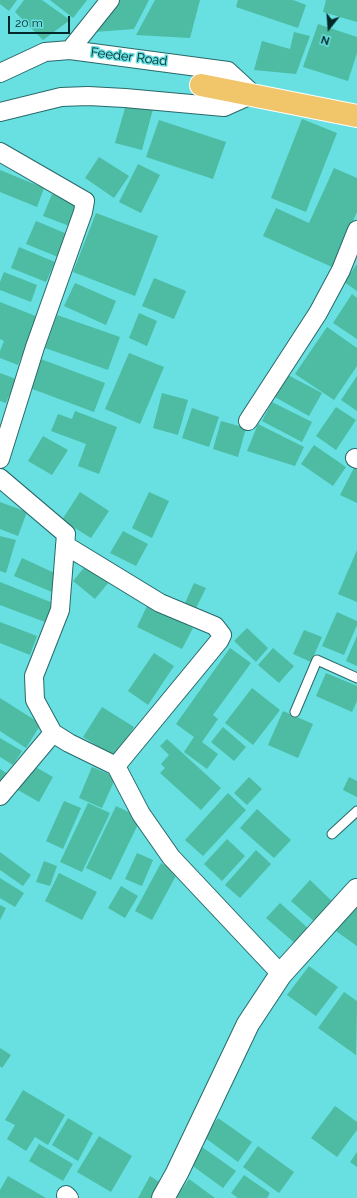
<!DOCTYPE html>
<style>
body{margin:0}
#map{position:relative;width:357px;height:1198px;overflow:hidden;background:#68dfe0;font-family:Raleway,sans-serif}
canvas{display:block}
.north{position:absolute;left:309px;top:8px;width:40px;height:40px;-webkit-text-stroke:3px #68dfe0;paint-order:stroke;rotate:197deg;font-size:11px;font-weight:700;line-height:16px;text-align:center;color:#002829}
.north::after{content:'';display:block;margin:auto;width:14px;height:18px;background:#002829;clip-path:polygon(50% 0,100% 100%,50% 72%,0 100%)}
.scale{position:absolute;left:8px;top:16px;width:62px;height:18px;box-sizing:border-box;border:2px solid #002829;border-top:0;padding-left:5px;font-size:12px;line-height:14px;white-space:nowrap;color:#002829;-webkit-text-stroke:3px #68dfe0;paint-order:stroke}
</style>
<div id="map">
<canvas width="357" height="1198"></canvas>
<div class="north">N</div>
<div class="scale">20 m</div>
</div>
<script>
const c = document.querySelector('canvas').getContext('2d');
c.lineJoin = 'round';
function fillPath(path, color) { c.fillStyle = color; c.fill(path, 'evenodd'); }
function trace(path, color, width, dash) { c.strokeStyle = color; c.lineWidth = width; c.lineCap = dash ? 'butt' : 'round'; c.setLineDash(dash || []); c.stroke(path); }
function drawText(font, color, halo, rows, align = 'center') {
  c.font = font + ' Raleway,sans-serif'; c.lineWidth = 3; c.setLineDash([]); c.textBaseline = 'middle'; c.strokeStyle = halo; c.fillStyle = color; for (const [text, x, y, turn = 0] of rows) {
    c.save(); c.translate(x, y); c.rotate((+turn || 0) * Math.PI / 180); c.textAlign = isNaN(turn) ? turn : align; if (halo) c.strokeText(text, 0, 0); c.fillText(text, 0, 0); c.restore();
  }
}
const building = new Path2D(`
 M0,0H17L9,11L0,4Z
 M24,0H42L70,20L43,40L15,12Z
 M50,0H87L73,18Z
 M118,0H149L134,29L95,32Z
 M155,0H200L190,38L136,35Z
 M238,0H293L306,5L298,28L236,7Z
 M326,0H357V22L323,12Z
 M318,24L357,37V53L348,81L303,67Z
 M294,32L310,36L296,74L254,70L262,41L290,49Z
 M127,101L153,109L142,150L115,143Z
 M302,119L337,133L306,212L271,198Z
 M159,120L226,142L213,179L146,157Z
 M99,157L129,176L114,198L85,178Z
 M138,164L160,175L141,213L119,202Z
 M334,168L357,178V212L332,267L263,236L276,208L309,223Z
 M0,170L44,188L37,207L0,192Z
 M52,194L81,205L72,227L43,216Z
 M96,213L158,236L135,296L73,272Z
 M36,221L72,236L63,259L26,244Z
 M19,247L55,262L46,282L11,268Z
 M357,264V291L344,282Z
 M4,272L37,285L31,302L0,290V282Z
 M154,278L186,291L174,319L142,306Z
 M75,283L116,301L106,325L64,306Z
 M352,294L357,298V339L333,323Z
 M0,302L38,317L18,365L0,358V351L4,341L0,339Z
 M139,313L157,321L147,346L129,338Z
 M57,315L120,337L108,370L45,348Z
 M327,327L357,348V366L334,400L295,374Z
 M129,353L164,367L140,424L105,409Z
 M38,358L105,383L94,412L27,387Z
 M0,373L16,379L6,403L0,401Z
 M286,374L322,393L309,416L273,396Z
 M357,376V411L341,400Z
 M162,393L188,400L178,435L153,428Z
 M272,402L312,422L302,442L262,421Z
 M336,407L356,420L336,450L316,436Z
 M192,408L219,417L209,447L182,438Z
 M75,411L117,427L99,474L78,466L86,444L51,431L58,414L72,419Z
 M221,421L246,428L238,457L213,449Z
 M258,424L304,447L295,466L247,451Z
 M43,436L68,450L52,475L28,461Z
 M314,445L346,467L333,486L301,464Z
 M356,464L357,465V503L340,495Z
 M80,492L109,511L91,538L62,520Z
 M149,492L169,501L152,538L132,528Z
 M0,502L27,512L18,536L0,529Z
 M123,531L148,544L136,566L110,553Z
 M0,536L16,540L6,573L0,571Z
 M357,550V602L338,594Z
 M22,558L59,575L52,592L14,576Z
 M87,564L109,582L95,599L73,581Z
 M0,582L53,603L45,622L0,605Z
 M194,583L206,588L196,608L185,603Z
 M147,606L193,628L182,649L137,627Z
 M337,612L357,621V625L344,655L322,646Z
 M0,622L37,636L30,655L0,643Z
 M247,628L268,648L256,662L234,641Z
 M304,630L322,637L311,662L293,654Z
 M357,636V666L346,661Z
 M230,648L251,663L213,715L218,719L202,742L218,754L207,769L184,752L194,737L176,724Z
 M273,648L294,666L279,683L258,665Z
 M154,653L174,666L148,705L128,691Z
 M326,673L357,686V701L352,712L316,696Z
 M252,688L280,710L253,745L225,723Z
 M0,698L41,724L26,748L0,731Z
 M102,707L134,727L115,757L83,737Z
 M283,711L313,724L298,758L268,745Z
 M223,727L246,747L234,761L211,742Z
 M0,738L22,751L13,765L0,757Z
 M167,739L221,788L201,810L160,773L165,768L161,764L169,755L160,746Z
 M32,765L53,777L39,802L18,790Z
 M92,767L116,777L102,808L79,798Z
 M0,769L8,774L0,788Z
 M249,777L262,789L247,805L234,793Z
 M349,777L357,781V797L343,790Z
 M228,793L246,810L203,856L185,840Z
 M64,801L81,808L63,849L46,841Z
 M88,803L110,813L82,872L60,862Z
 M116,806L141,818L111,880L86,868Z
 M257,809L291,840L274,858L240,828Z
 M227,839L245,856L222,881L204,864Z
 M256,850L271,864L240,898L225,885Z
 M0,852L31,875L23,886L0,870Z
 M137,853L153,860L142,886L125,879Z
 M44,861L57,866L50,886L36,882Z
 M161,863L178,872L152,920L135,911Z
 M59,873L97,892L82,920L45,901Z
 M0,878L24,893L15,907L0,898Z
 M310,880L334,903L316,923L291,901Z
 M121,886L138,896L125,918L108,908Z
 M357,902V946L336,931Z
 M280,903L310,930L297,945L266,918Z
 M0,905L6,908L0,920Z
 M309,966L338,987L316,1016L287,995Z
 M344,992L357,1001L356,1055L318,1028Z
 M0,1048L11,1055L2,1068L0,1066Z
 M23,1090L65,1115L48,1145L35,1137L26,1151L7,1139L15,1125L5,1120Z
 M335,1106L357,1122V1130L337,1157L311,1138Z
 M68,1118L93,1133L78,1161L52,1145Z
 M218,1118L252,1142L238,1162L204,1137Z
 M99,1136L132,1156L111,1192L77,1172Z
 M39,1144L73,1164L63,1181L29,1161Z
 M258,1146L294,1172L279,1193L243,1167Z
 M202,1147L236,1171L223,1188L190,1164Z
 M357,1152V1167L350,1162Z
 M244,1175L270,1193L267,1198H238L231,1193Z
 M8,1176L46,1198H0V1190Z
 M150,1176L164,1185L156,1198H138Z
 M189,1179L215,1198H178L176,1197Z`);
const lane = new Path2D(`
 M295,712L317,660L357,678
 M332,834L357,811`);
const street = new Path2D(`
 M70,50L110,0
 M0,73L45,52L70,50L228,71L253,94L224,107L125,98L88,96L61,97L0,112
 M0,152L85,201L83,212L35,347L0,459
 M248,421L318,313L341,270L357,230
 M355,458L357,459
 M0,478L66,534L60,610L34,676L35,700L53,733L69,743L116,766L141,814L171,857L281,974
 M65,545L160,603L215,626L222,635L219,641L116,766
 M0,796L53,733
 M66,1195L69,1198`);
const secondary = new Path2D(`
 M163,1198L177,1173L248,1024L281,974L357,890`);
const primary = new Path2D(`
 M201,85L357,116`);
const streetNames = [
 ["Feeder Road",129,57,7]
];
fillPath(building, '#4dbca3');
trace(lane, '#296969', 11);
trace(street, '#296969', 20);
trace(secondary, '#296969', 24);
trace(primary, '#fff', 24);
trace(lane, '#fff', 9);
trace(street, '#fff', 18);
trace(secondary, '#fff', 22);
trace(primary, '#f1c569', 22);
drawText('13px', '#002829', '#68dfe0', streetNames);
</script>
